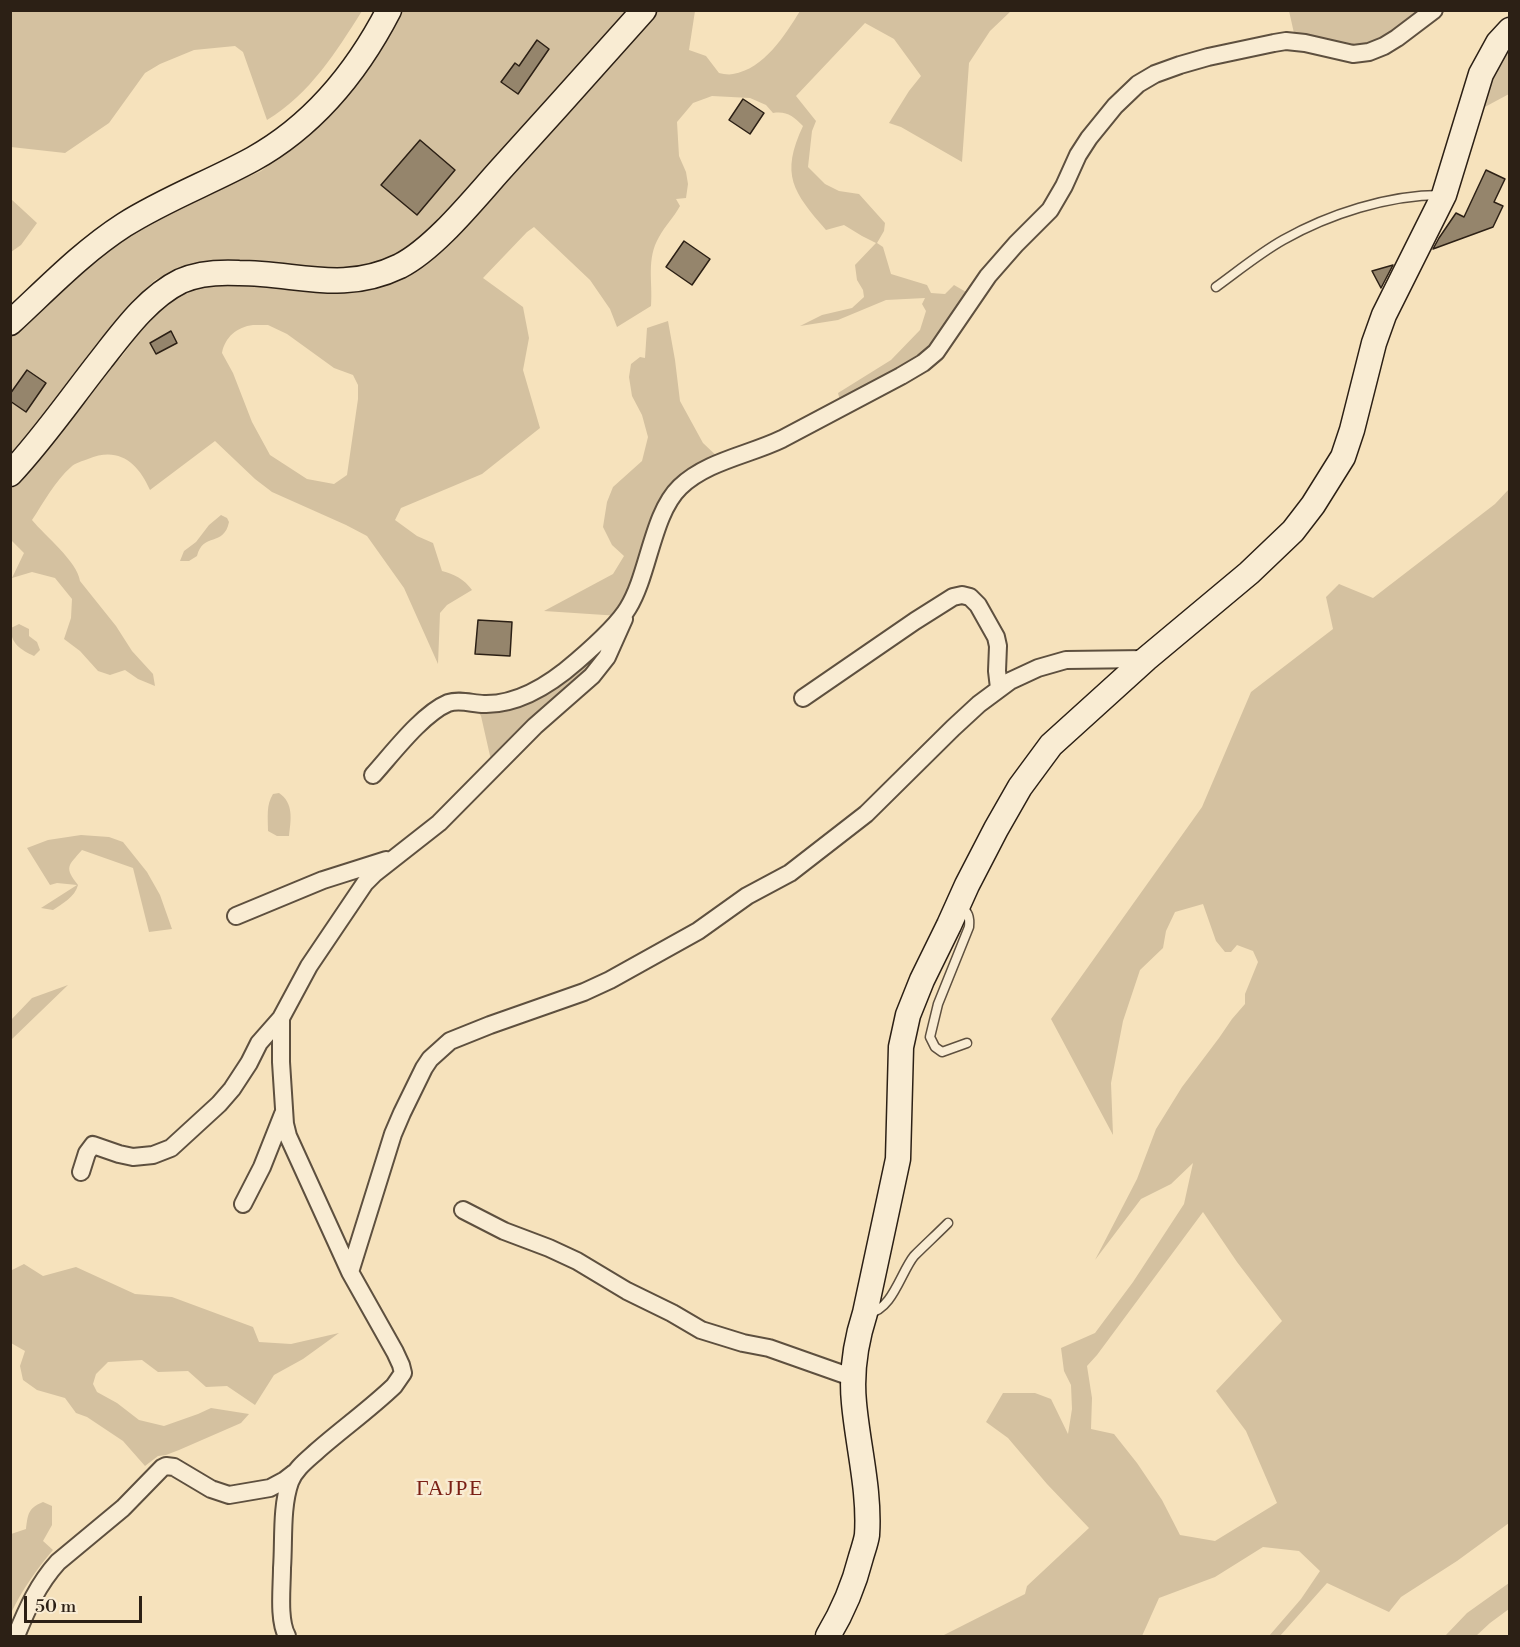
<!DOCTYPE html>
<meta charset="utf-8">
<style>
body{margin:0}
#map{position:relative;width:1520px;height:1647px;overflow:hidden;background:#f6e2bc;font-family:"Libre Bodoni",serif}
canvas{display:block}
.frame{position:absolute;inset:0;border:12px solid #2c2015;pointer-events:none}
.scale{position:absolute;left:24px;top:1596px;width:118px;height:27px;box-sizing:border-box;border:3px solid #2c2015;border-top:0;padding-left:8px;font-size:18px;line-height:21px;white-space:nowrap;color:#2c2015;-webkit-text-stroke:4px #f9ecd3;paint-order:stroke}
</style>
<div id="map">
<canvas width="1520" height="1647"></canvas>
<div class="frame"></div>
<div class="scale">50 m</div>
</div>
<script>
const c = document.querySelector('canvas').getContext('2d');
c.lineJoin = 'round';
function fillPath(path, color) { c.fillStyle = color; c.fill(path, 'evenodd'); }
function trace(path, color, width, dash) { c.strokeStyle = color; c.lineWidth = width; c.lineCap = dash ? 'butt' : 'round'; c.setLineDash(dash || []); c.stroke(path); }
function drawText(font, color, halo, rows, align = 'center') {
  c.font = font + ' "Libre Bodoni",serif'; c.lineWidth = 5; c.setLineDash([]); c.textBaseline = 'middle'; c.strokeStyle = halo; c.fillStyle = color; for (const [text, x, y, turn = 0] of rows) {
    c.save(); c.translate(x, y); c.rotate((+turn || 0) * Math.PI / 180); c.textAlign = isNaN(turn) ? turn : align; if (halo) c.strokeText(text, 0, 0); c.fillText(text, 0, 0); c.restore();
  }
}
const green = new Path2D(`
 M11,10H362V11C336,52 310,94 267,120L243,52L235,46L194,50L160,64L145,73L109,123L65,153L11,147Z
 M401,11H629L486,175L409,251L366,270L178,269L155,280L133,302L101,339L68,385L11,458V334L106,248L178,208L261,171L292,148L321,122Z
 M656,11H695L689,50L706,56L719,73C723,74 729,75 733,74C764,69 785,35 800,11H1011L990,31L969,63L962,162L901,127L889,123L909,91L921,76L894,39L865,23L796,96L816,121L812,131L808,167L825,184L839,191L859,194L885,223L884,231L877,243L883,247L891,274L927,285L931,293L945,294L954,285L973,296L944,342L842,408L838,393L891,360L920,330L926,311L922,304L925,298L886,300L838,320L800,326L822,315L852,308L864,297L863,290L857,280L855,265L876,243L862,236L844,225L826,230C793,192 780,175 803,126C793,116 787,111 773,113L766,105L750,98L712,96L693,103L677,122L679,156L686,172L688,184L686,198L676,199L680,206C674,217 665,226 659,237C646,259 653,282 651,306L617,327L610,309L590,280L534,227L527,232L483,278L523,307L529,338L523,370L540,428L482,474L401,508L395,520L417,536L433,543L442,571C454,574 464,579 472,590L447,605L440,613L438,664L404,588L367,536L346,525L272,492L255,479L215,441L150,490C138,463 119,446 88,459C83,461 75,463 71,467C55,481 44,502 32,520C45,536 77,561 80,581L116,626L132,651L153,674L155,686L138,679L125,670L110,675L98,671L80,651L64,639L71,618L72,599L55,578L32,572L12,578L24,553L11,540L10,491L87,393L122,356L149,319L160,309L188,289L221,282L352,291L513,173ZM253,325H268L287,334L334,368L353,375L358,385V399L347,475L334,484L307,479L270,455L252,422L233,373L222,353C225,337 237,327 253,325Z
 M1289,11H1434L1376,49L1296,42Z
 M1509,30V94L1468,116Z
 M11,199L37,223L21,245L11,252Z
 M668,321L675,360L680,401L703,443L723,462L679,487L613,646L493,769L481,716L473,704L518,699L620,616L544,611L613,574L624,556L612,545L603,527L607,502L613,487L642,461L648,437L642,415L632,396L629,377L631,364L640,357L645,358L647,328Z
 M1509,489V1523L1457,1561L1401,1597L1389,1612L1327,1583L1280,1636H1269L1301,1599L1320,1571L1299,1551L1263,1547L1215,1577L1159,1598L1142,1636H942L1025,1594L1027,1586L1089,1528L1047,1484L1008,1438L986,1422L1003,1393H1035L1051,1399L1068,1434L1072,1409L1071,1385L1064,1371L1061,1348L1095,1333L1133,1282L1184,1204L1193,1163L1171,1184L1141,1199L1095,1260L1137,1179L1156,1129L1182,1087L1219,1038L1232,1019L1245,1004V994L1258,962L1253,951L1237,945L1231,952H1225L1216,941L1203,904L1175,912L1166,931L1163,948L1140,970L1123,1021L1111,1083L1113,1135L1051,1019L1202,807L1251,692L1333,629L1326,597L1339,584L1373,598L1495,504ZM1203,1212L1237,1262L1282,1321L1216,1391L1246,1431L1277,1503L1215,1541L1180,1535L1162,1500L1137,1463L1114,1434L1091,1429L1092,1398L1087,1366L1097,1355Z
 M221,515L227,518L229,522C224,547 203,532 197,556L189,561H180L184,551L196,542L209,525Z
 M19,624L29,629V636L37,642L40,650L34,656C21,650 10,643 11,628Z
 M279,793C294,803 291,820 289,836H277L268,831C268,817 266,805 273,794Z
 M81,835L109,837L123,842L147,872L160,895L172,929L149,932L133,868L82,850C68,866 64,867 78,885C75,897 62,904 53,910L41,908L77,885L57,883L50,885L27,848L48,840Z
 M68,985L11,1040V1020L32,998Z
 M24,1264L43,1276L76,1267L135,1294L172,1297L253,1327L259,1342L291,1344L339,1333L303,1359L274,1375L255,1405L227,1386L206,1387L188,1371L158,1372L142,1360L108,1362L96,1374L93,1384L97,1392L117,1403L139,1420L164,1426L198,1414L211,1408L249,1414L241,1423L179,1450L166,1455L158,1456L145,1466L123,1441L87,1417L76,1413L65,1398L37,1390L23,1380L20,1366L25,1351L11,1343L10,1271Z
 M43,1502L52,1506V1525L43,1541L53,1550C36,1570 22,1590 11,1613V1534L26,1529C28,1514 28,1508 43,1502Z
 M1509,1583V1609L1490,1623L1476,1636H1445L1467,1613Z`);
const building = new Path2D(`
 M537,40L549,49L518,94L501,82L515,63L519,66Z
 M743,99L764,113L750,134L729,120Z
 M420,140L455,170L417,215L381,185Z
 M1486,170L1505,179L1494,202L1503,206L1493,227L1433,249L1439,238L1456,213L1464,217Z
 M684,241L710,259L692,285L666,267Z
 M1393,265L1381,288L1372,271Z
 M171,331L177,343L156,354L150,343Z
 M27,370L46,383L26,412L10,401V394Z
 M478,620L512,622L510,656L475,654Z`);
const lane = new Path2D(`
 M1216,287C1238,271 1260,253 1283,240C1329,214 1388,195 1441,195
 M961,906C968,912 970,917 969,927L938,1004L930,1037L935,1047L942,1052L967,1043
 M869,1313C892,1310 901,1272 914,1256C925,1245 937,1234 948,1223`);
const street = new Path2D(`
 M803,698L915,621L953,597L962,595L970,597L978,605L996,637L998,646L997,671L999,688
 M373,775C392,754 422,714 448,703C460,699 473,704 484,704C520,705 552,683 577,661C592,648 618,625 628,608C649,574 652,514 680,487C707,461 749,455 782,439L901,376L923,363L936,352L988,276L1016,244L1050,210L1064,186L1078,155L1089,138L1115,106L1138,84L1155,74L1180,65L1208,57L1274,43L1286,41L1305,43L1353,54L1369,52L1384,46L1397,38L1434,10
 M236,916L323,880L386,860
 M81,1172L87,1153L93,1145L119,1154L133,1157L153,1155L171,1148L219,1104L232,1089L249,1063L259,1043L281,1018
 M243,1204L262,1167L283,1114
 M463,1210L504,1231L549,1248L577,1261L627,1291L672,1313L701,1330L743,1343L769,1348L854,1378
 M350,1272L393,1134L402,1113L424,1068L430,1059L450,1041L490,1025L584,992L610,980L698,931L747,896L790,873L866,814L953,728L979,704L1010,681L1038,668L1066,660L1146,659
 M16,1636C27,1609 38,1584 58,1562L123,1508L162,1468L166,1466L174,1467L211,1489L229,1495L270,1488L285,1480L294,1473
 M287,1636C278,1620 282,1587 282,1568C284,1542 281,1507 290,1482C295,1469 307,1460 317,1451C342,1429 370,1409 394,1386L403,1373L401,1365L395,1352L350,1272L288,1136L285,1124L281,1062V1018L309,966L365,883L374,874L439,823L535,726L592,676L607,657L624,619`);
const secondary = new Path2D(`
 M10,323C47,289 82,252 124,225C165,199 211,182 253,159C314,125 357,72 389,10
 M10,474C43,439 71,398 101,360C123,332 148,297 181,281C199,273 220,272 239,273C298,273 342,294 400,266C435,248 474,199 501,169C549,116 596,64 644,10
 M828,1636C843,1611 854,1585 861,1557C863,1550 866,1542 867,1535C870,1491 858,1447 854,1403C851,1373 856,1341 865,1313L898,1159L901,1047L908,1015L922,980L949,925L967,885L996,829L1020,787L1051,745L1146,659L1249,573L1293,531L1313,505L1343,457L1352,430L1374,343L1384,315L1444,195L1481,74L1498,43L1510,30`);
const quarterNames = [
 ["ГАЈРЕ",450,1490]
];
fillPath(green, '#d4c1a0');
fillPath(building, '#95856c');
trace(building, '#2c2015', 1.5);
trace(lane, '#5e503f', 11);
trace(street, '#5e503f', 20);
trace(secondary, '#2c2015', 27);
trace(lane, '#f9ecd3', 8);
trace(street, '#f9ecd3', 16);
trace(secondary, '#f9ecd3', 24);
c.letterSpacing = '1.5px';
drawText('22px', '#7a1f14', '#f9ecd3', quarterNames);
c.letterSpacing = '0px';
</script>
